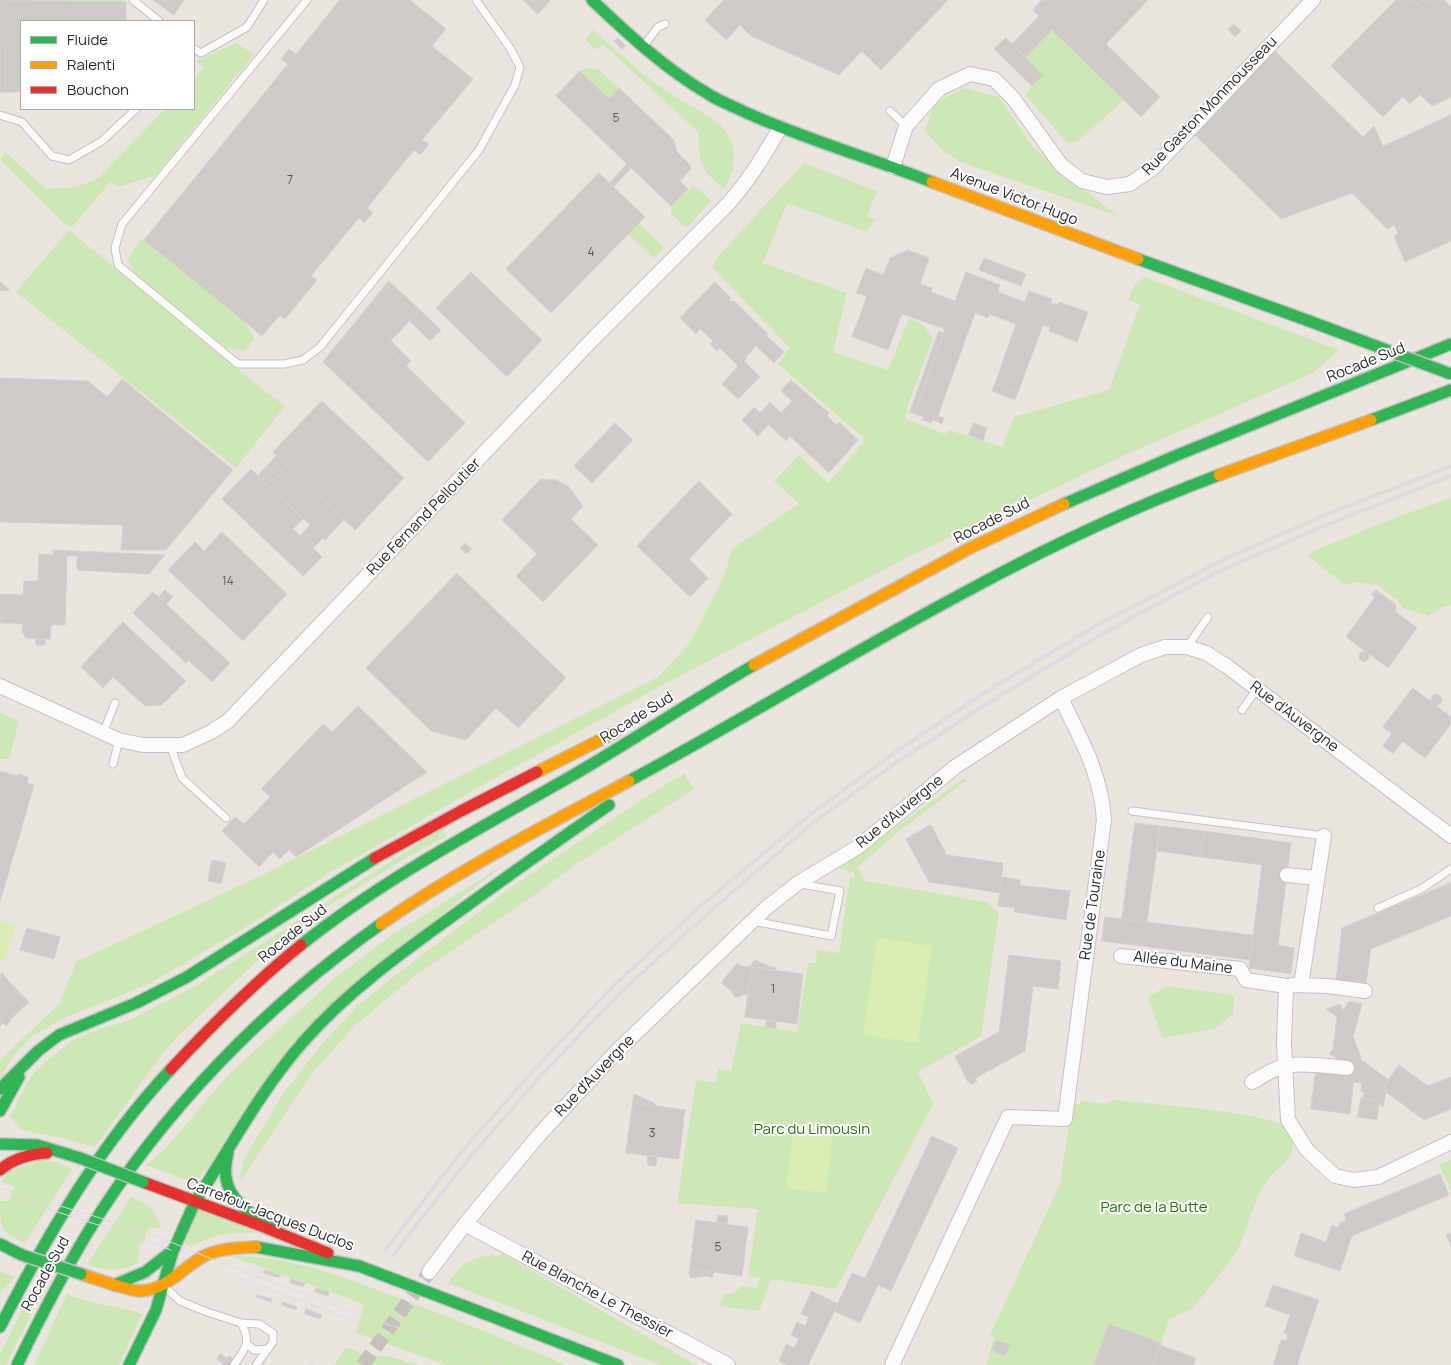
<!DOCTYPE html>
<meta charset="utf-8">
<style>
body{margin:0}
#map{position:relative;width:1451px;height:1365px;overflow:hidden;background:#eae5df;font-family:Manrope,sans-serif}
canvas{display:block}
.legend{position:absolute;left:20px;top:20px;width:175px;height:90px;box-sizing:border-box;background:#fff;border:1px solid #aaa;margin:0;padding:6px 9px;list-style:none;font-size:15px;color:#2b2b2b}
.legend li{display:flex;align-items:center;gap:10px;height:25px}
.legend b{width:25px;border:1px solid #aaa}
</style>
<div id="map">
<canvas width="1451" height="1365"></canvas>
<ul class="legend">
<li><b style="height:6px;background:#30b455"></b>Fluide</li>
<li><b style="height:6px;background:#ff9f0a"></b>Ralenti</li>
<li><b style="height:6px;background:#e5322d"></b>Bouchon</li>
</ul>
</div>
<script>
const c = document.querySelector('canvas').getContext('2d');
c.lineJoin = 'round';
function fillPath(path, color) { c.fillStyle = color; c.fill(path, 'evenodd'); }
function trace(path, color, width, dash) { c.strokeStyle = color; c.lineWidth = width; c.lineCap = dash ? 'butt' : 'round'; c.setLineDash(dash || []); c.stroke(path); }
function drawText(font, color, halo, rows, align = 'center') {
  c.font = font + ' Manrope,sans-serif'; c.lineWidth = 4; c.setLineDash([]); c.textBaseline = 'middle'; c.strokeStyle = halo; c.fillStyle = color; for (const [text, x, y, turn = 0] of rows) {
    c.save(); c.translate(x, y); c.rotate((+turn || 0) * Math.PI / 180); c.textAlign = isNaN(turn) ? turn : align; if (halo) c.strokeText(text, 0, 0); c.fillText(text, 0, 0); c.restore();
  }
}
const green = new Path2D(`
 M50,0H123L126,2L49,1Z
 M593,30C609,44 625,59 642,73C654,82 667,91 679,99C694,109 720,119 728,135C738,152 734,174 724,189C697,166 701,166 698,132L603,44L597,50L585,40Z
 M1052,30L1124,100L1078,141L1067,143L1025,94L1043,75L1026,57Z
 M236,43L254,54L155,176L118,187L111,181L72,227L65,224L0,159L5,152L46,189C67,188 81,188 99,177L165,109H194V79L204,68L196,61Z
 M588,68L599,70L619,88L609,99L580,71Z
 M964,88L999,97L1032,146L1076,184L1118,216L958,161L938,146L925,130L935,103Z
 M804,163L877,191L867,216L875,220L867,232L787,203L763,263L847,293L833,352L888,370L909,318L924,326L933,338L908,405L905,419L945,434L949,430L1002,447L1014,417L1109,390L1140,304L1128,300L1134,286L1144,277L1339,350L1313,373L1123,456L908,557L670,681L479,787L329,873L246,927L149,984L64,1018L31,1037L10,1060L0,1079V1060L60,1003L76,962L256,878L658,677L690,643L725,574L732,549L799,504L774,481L799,455L828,483L866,440L778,364L790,348L712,267L721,253Z
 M694,185L711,201L687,228L671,214V206Z
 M638,223L664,247L654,258L628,234Z
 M69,230L243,374L285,406L236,468L16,292Z
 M140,239L144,240L245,322L255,339L245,351L226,348L137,276L128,261Z
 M1451,498V605L1443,607L1428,616L1403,608L1398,601L1378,585L1355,582L1345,585L1308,556L1316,550L1389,520Z
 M0,713L19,721L9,759H0Z
 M684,774L694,789L573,866L539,892L416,975L354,1026L310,1076L240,1182L244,1159L283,1094L321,1045L358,1005L405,968L513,886L650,794Z
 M964,778L966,781L902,829L857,867L865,881L986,902L999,913L981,1036L918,1072L933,1104L836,1289L771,1279L759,1311L720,1306L724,1294H732L742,1286L757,1288L760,1278L748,1276L758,1209L677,1203L696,1080L716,1083L718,1069L731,1071L741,1023L797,1032L808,963H816L817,950L839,953L850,878L854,879L855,873L839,868Z
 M443,828L447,836L409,856L325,908L286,937L259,959L176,1038L163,1053L95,1147L63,1138L22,1130L10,1117L27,1083L35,1072L45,1062L72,1041L94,1031L130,1020L194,987Z
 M502,866L378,965L195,1183L147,1165L167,1147L227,1076L336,977L392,935Z
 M1167,986L1234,995L1233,1014L1215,1029L1162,1038L1148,997Z
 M1113,1100C1141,1103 1272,1113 1285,1127C1292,1134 1295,1142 1292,1151C1288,1164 1273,1170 1266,1182C1253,1202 1248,1227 1238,1249C1235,1256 1196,1306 1191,1309C1185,1313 1177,1315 1170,1318L1161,1343L1109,1324L1094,1365H987L994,1337L990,1335L1060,1184L1071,1111H1073L1074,1104H1080V1101L1107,1104Z
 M1451,1160V1192L1439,1165Z
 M39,1161L57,1162L72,1169L25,1243C0,1231 0,1228 0,1201H9L14,1186L1,1182L9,1171Z
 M131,1197C150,1205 154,1208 161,1228H148L143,1244L140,1243L138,1263C118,1273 108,1270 87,1265Z
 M201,1207L259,1233C235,1232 214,1233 192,1246L183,1243Z
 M501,1253L696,1365H661L448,1283C462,1263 474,1254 500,1256Z
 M230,1256C288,1255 344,1277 398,1298C455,1319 511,1342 567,1365H447L356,1333L364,1304Z
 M0,1271L15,1277L0,1293Z
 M36,1283L46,1286L6,1365H0V1354Z
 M67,1294C91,1304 117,1306 142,1314L119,1365H34Z
 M349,1348L363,1354L391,1357L419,1365H334L345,1349Z`);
const pitch = new Path2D(`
 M0,921L15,925L6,957L0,962Z
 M877,938L932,946L918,1043L863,1035Z
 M794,1123L833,1128L826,1193L786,1188Z`);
const building = new Path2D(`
 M0,0L126,2V21H21V92H5V51L0,52Z
 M153,0H184L174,15Z
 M340,0H410L446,29L432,46L473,79L422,140L429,144L420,155L414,150L367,208L373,213L364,223L359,218L311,276L317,280L285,319L280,315L262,336L144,240L288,64L281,59L289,49L296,54Z
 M523,0H549L550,1L538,14Z
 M724,0H948L881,70L862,51L839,75L751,36L740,25L726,40L705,20Z
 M1042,0H1148L1106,44L1160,97L1141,117L1052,30L1026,57L1012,44L1039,16L1033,10Z
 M1396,0H1413L1422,8L1430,0H1444L1451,7V97L1432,106L1412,87L1383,117L1331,66Z
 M1413,0H1430L1422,8Z
 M1234,24L1241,31L1235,37L1228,30Z
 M618,38L626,46L622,49L614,41Z
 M1006,38L1043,75L1032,86L994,49Z
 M1274,50L1363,137L1281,219L1194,134Z
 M5,51V92H0V52Z
 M580,71L609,99L619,88L674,140L677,152L690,165L691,169L680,181L688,189L671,206L556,96Z
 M1412,87L1420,95L1410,104L1403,97Z
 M1451,115V241L1405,262L1394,236L1398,234L1394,225L1387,229L1352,193L1281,219L1374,126L1383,146Z
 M627,164L631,168L613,187L610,183Z
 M599,173L645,217L551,313L506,269Z
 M908,250L929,258L920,284L932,288L931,292L955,301L966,272L1000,285L998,292L1025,302L1029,291L1052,299L1051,303L1058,305L1059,302L1088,312L1077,342L1049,331L1050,327L1043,325L1018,392L995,384L1016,324L989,314L988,318L975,313L936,421L932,420L931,423L922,420L924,417L915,414L945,329L902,314L888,350L852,337L867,296L856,293L866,268L883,275L890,258Z
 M984,258L1026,274L1021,286L979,270Z
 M471,272L542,340L507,377L436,308Z
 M389,281L420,310L386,346L465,423L428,462L323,362Z
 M0,282L9,289V290L0,291Z
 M715,282L731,298L729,300L731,302L733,300L768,334L767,336L784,352L774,363L756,346L746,357L747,358L744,361L760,377L738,399L722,384L738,366L720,348L717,351L710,344L713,341L700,329L696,334L680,318Z
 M420,310L441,330L430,341L410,321Z
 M939,331L944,333L915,414L910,412Z
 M391,341L411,361L406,366L386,346Z
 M0,378L88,381L107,397L122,379L233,470L166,550H121L123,525L0,522Z
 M791,380L829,413L827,416L837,425L839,422L858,440L829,473L790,436L786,441L769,425L770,423L758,436L742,420L754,407L760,413L770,402L781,413L792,401L781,391Z
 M995,384L1018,392L1015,400L992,391Z
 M322,401L404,478L355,530L273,452Z
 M938,416L944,418L942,424L936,421Z
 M615,423L633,440L592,483L574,466Z
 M973,423L987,428L983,441L969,435Z
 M277,455L287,465L278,476L267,466Z
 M287,465L344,520L334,530L278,476Z
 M267,466L278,476L272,481L267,476L262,480L258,476Z
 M251,469L303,519L293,529L322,557L303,576L222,499Z
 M267,476L272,481L278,476L334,530L325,540L323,538L313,548L300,536L310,525L262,480Z
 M541,479L556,480L568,486L583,506L571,519L598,545L543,602L516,576L537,554L502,520Z
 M699,481L732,514L689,559L708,578L690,597L637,546Z
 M222,532L287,594L243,641L168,570L195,542L204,551Z
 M465,543L472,549L466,554L460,548Z
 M53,550L165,555L149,574L77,570V556H67L65,625H51L50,639L26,638L22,632L23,624L0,623V594L23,595L24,581H38L39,554L53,555Z
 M457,573L566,678L518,728L496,708L466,740L431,731L366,668Z
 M165,590L173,597L166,604L159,597Z
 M1376,590L1395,604L1396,607L1395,611L1417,628L1388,668L1346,637L1375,597L1372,595Z
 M153,592L230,663L212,682L188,660L186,663L133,613Z
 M123,622L186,681L162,705L145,706L113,677L103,688L81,667Z
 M36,639H45V645H36Z
 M1365,651L1369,654L1368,660L1363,662L1359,659L1360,653Z
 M1413,688L1451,717V724L1425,758L1383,727Z
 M1437,694L1442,698L1441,703L1436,706L1431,702L1432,696Z
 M358,706L427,772L296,857L289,850L280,859L273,852L259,867L222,831L235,817L244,824L270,797L261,789L323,724L332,732Z
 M1392,734L1402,741L1393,754L1383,746Z
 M0,771L17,776L18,774L28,777L27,783L34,785L0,902Z
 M1135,823L1160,826L1147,922L1122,919Z
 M931,825L947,855L1003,863L1000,893L929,882L906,839Z
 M1160,826L1204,831L1201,857L1157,851Z
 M1204,831L1291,843L1278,945L1294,948L1291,974L1249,968L1262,865L1201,857Z
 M212,860L226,863L221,884L208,881Z
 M1002,877L1020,880V885L1070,891L1066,920L1014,912L1015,908L998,906Z
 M1451,883V916L1371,949L1366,983L1336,980L1342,928Z
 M1105,917L1253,935L1250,960L1102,941Z
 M27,928L60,937L54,959L20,950Z
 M1009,955L1061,961L1058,989L1033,986L1025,1051L968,1082L955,1056L999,1032Z
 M755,960L771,967H775L776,971L752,967L748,995H742L740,997H734L732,991L721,983L737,963L742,966L748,967L752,964Z
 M752,967L803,974L797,1024L745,1017Z
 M2,973L27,1002L9,1018L11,1021L6,1026L3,1023L0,1026V975Z
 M14,986L29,1002L10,1020L9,1018L27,1002L13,987Z
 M1349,1001L1362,1004L1353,1037L1361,1057L1360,1059L1389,1080L1382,1089L1386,1091L1383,1107L1373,1100L1363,1099L1364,1093L1361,1092L1362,1083L1353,1082L1354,1075L1346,1074L1347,1063L1329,1054L1333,1049L1337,1017L1326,1009L1340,1004L1343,1010Z
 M767,1020L776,1022V1029L766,1027Z
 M1399,1065L1428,1086L1451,1077V1109L1424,1120L1382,1089Z
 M1316,1070L1354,1075L1350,1114L1311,1109Z
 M975,1078L977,1081L971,1085L969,1081Z
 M634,1094L654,1103L656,1106L633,1103Z
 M1361,1098L1373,1100L1379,1104L1377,1120L1358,1117Z
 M633,1103L685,1110L679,1159L626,1153Z
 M932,1136L958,1148L891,1291L878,1285L860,1323L834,1311L852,1273L865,1278Z
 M648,1156L657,1157L656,1166L648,1165Z
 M1440,1174L1449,1195L1352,1236L1340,1271L1294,1256L1301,1233L1326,1242L1332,1225L1338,1228L1340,1223L1346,1220L1344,1214Z
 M718,1215L728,1216L727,1224L717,1223Z
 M696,1220L748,1227L742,1276L690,1269Z
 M1451,1233V1246L1446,1235Z
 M690,1269L714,1272L712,1278L707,1276L691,1278L689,1274Z
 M265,1270L280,1275V1277H276L264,1273Z
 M291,1279L305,1283L303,1287L290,1283Z
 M1273,1285L1319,1300L1297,1365H1273L1281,1340L1286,1341L1288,1334L1284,1333L1290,1315L1265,1306Z
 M316,1288L329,1292L328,1296L315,1292Z
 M812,1291L838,1304L808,1365H787L779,1361L786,1344L794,1348L799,1339L791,1335L797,1322L805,1326L809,1317L801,1314Z
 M257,1295L272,1299L271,1302L256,1297Z
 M283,1302L297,1307L296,1310L282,1305Z
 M306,1309L322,1315L320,1319L305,1314Z
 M1109,1324L1161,1343L1153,1365H1094Z
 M997,1340L1010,1345L1005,1356L992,1350Z
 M1160,1345L1196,1358L1193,1365H1153Z
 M221,1354L226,1358L223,1363L217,1359Z
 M229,1356L241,1365H222Z`);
const streetTunnel = new Path2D(`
 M363,1365L429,1272`);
const lane = new Path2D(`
 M133,0L159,21
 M307,0L122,224L115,248L118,265L238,364H284L303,360L320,347L479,150L515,85L520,67L510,48L476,0
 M643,47L658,27L665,24
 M194,49L201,53L247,27L264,0
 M890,111L906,126
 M0,115L22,122L52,156L69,160L102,141L136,109
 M1187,647L1208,617
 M1242,710L1257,689
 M103,733L115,703
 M170,745L182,778L226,818
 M113,764L119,740
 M1132,811L1324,836
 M1378,908L1421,889L1451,869
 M753,921L831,936L840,891L801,884
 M167,1289L180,1301L207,1312L241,1323L259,1324L273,1333V1342L256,1365
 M247,1344L254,1350L268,1349
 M234,1365C245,1349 252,1342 241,1323`);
const street = new Path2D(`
 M893,167L906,126L939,89L970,74L994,79L1013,98L1061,165L1082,181L1107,187L1130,184L1153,168L1313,0
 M0,686L119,740L143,745H183L211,732L228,721L593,339L727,205C749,181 764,155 780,128
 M1287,875L1317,878
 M1121,956L1240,969L1246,980L1286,986L1284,1042L1288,1120L1307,1150L1335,1176L1354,1180L1378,1177L1451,1142
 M1292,985L1328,986L1365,991
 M1301,985L1324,836
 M1252,1082C1260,1078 1268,1072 1276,1069C1295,1061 1328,1066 1347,1068
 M465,1224L728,1365
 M429,1272L465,1224L539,1135L617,1051L766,908L798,883L858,847L955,767L1061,698L1141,655L1165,647H1187L1206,653L1228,667L1451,836
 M892,1365L1008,1117L1065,1119L1104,820C1101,773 1081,740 1061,698`);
const fast = new Path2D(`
 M592,0C629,35 665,69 710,95C721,102 735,107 747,113C807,140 871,158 932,182
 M1138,259L1309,321
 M1371,420L1451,390
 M1064,504L1175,456L1451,344
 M629,781C744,719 854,651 969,590C1050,546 1133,507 1219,475
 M301,945C386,877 481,828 575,774C635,739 693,700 754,665
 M0,1089L38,1051L59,1035L136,1003L187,977L375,858
 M0,1111L19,1077
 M0,1144L37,1145L80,1158
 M228,1153C217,1194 243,1207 272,1229
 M195,1202C230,1148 261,1090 303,1042C347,992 401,953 454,915C505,878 557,841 609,805
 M0,1244L22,1255
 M256,1247L359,1266
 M114,1285L145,1272L172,1251
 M163,1285L173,1251L195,1202
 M467,1307L618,1365
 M0,1327C47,1235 100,1145 171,1069
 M17,1365C39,1320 62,1275 88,1232C163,1110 265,1006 381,924
 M129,1365L156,1310L163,1285`);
const slow = new Path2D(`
 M932,182L1138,259
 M1219,475L1371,420
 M754,665L972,547L1064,504
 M537,772L614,733
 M381,924C460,869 545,826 629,781
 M81,1274C94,1278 129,1291 140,1291C167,1290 182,1268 204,1256C220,1248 239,1248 256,1247`);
const jam = new Path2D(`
 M375,858L461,811L537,772
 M171,1069C212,1025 254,983 301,945
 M0,1170C14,1158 29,1154 47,1153
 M143,1182L259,1225L328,1253`);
const tram = new Path2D(`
 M0,1188L147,1232L226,1265L499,1365
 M17,1199L145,1240L171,1250
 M231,1275L388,1333`);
const rail = new Path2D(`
 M385,1250L463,1150L532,1072L614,985L703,904L808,816L891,755L987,691L1099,624L1227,558L1325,515L1451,466
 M393,1255L471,1156L537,1080L622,991L713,909L813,823L894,764L993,700L1102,634L1217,572L1331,523L1451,476
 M310,1365L311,1364`);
const fastBridge = new Path2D(`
 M1309,321L1451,374
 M80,1158L143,1182
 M22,1255L81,1274
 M359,1266L467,1307`);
const numberNames = [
 ["5",616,119],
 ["7",290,181],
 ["4",591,253],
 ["14",228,582],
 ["1",773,990],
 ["3",652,1134],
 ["5",718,1248]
];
const streetNames = [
 ["Rue Gaston Monmousseau",1210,106,-46],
 ["Avenue Victor Hugo",1014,197,21],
 ["Rocade Sud",1366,363,-22],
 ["Rue Fernand Pelloutier",424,517,-46],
 ["Rocade Sud",992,521,-27],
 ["Rue d'Auvergne",1294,717,37],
 ["Rocade Sud",637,718,-32],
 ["Rue d'Auvergne",900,812,-39],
 ["Rue de Touraine",1093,905,-82],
 ["Rocade Sud",293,934,-39],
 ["Allée du Maine",1183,963,7],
 ["Rue d'Auvergne",595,1076,-46],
 ["Carrefour Jacques Duclos",270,1215,21],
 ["Rocade Sud",46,1274,-61],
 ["Rue Blanche Le Thessier",597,1295,28]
];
const parkNames = [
 ["Parc du Limousin",812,1130],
 ["Parc de la Butte",1154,1208]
];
fillPath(green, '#cde8b5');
fillPath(pitch, '#daedb2');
fillPath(building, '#cecbc7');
trace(building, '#d5d1cc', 1);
trace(streetTunnel, '#c4c0bb', 14, [14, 7]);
trace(lane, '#c3c1c1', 9);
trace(street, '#c3c1c1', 16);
trace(fast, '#c3c1c1', 14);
trace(slow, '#c3c1c1', 14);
trace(jam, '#c3c1c1', 14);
trace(lane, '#fcfbfa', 7);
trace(street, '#fcfbfa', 14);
trace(fast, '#30b455', 11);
trace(slow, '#ff9f0a', 11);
trace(jam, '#e5322d', 11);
trace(tram, '#dddddf', 1);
trace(rail, '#dddddf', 4);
trace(fastBridge, '#c3c1c1', 14, []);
trace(fastBridge, '#30b455', 11);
drawText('12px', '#565554', null, numberNames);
drawText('15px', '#2b2b2b', '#fff', streetNames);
drawText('15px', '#2b7012', '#fff', parkNames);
</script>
